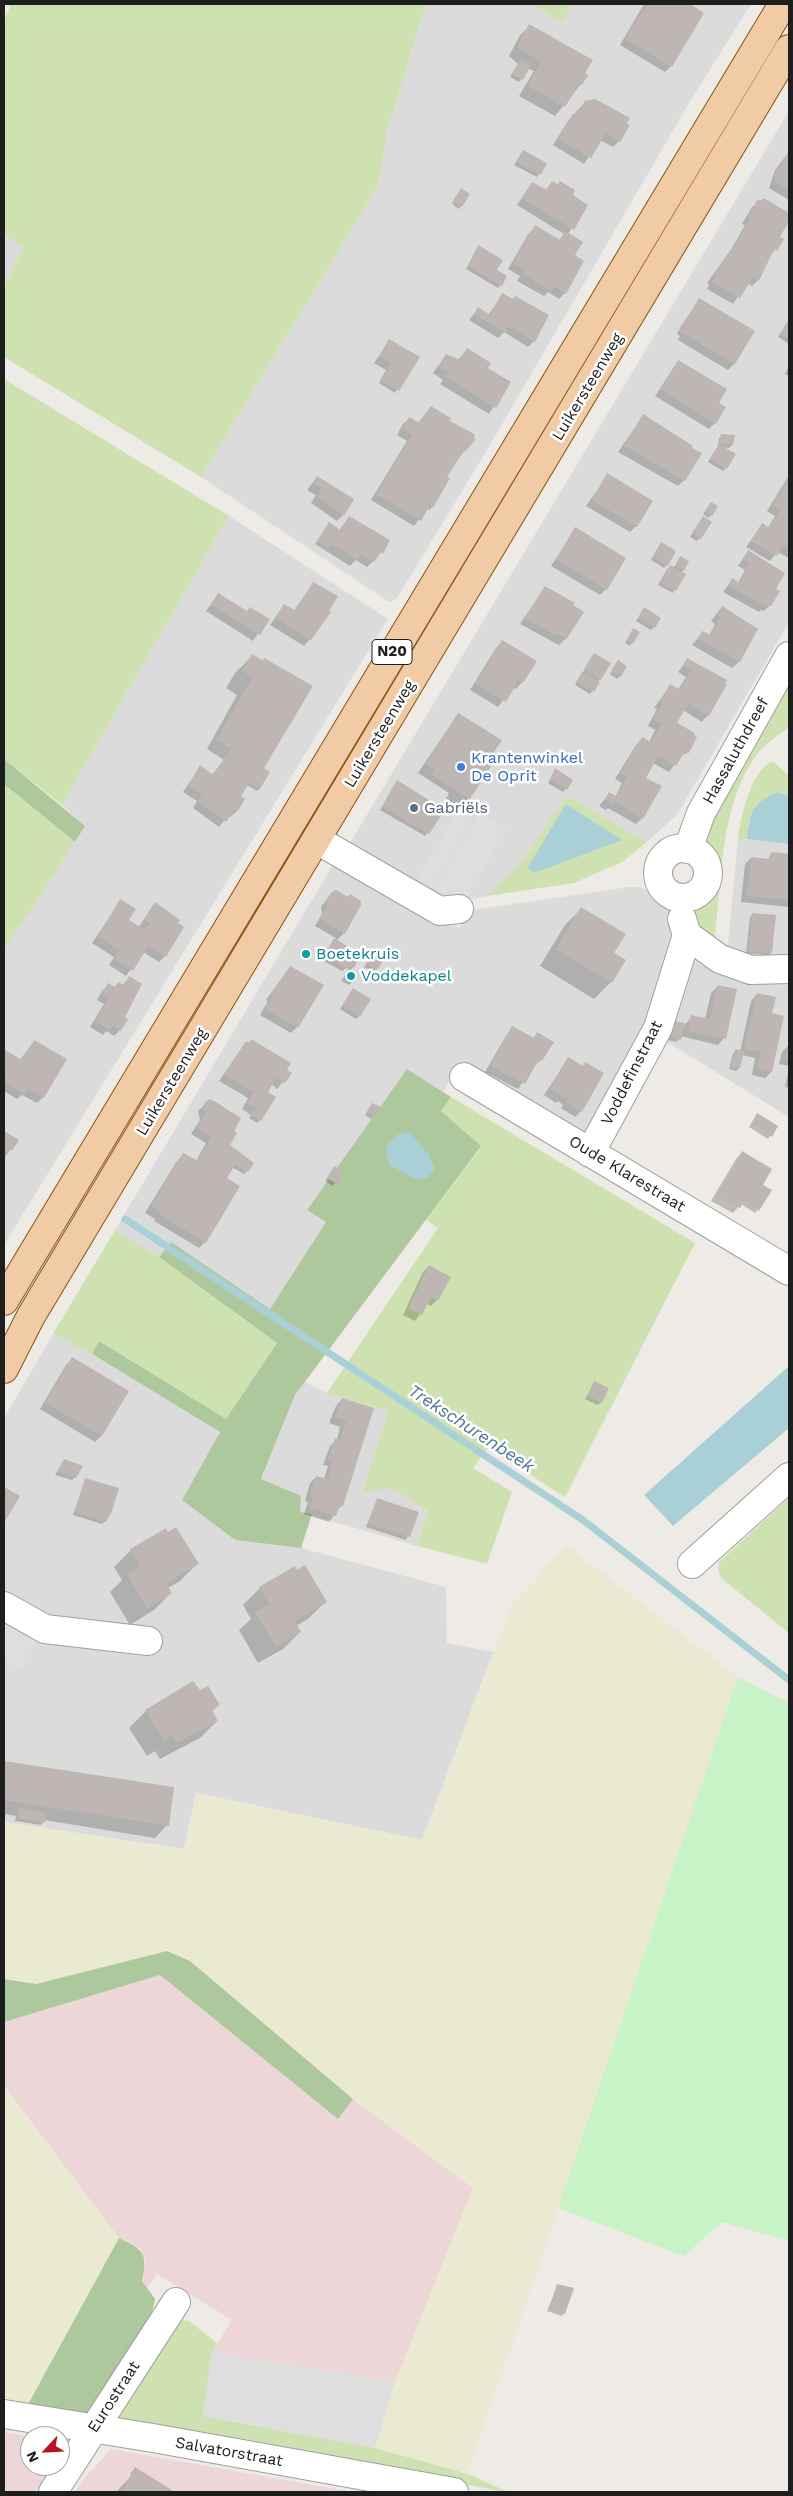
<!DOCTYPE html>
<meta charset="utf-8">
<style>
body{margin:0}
#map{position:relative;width:793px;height:2496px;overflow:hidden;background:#eeeae5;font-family:"Work Sans",sans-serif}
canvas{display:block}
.frame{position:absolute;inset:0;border:5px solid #1e1e1e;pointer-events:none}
.north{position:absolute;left:20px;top:2426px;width:50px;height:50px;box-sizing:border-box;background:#fff;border:1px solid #a5a5a5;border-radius:50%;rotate:245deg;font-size:14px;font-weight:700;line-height:20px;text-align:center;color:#1e1e1e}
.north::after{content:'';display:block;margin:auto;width:18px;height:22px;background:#b61624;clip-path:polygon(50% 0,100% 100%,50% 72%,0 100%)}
</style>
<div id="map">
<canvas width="793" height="2496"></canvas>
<div class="frame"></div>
<div class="north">N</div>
</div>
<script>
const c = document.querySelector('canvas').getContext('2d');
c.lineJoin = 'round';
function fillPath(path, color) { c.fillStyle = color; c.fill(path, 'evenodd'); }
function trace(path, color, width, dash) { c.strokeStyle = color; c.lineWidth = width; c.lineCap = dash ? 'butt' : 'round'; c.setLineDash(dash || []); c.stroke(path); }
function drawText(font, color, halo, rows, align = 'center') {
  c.font = font + ' "Work Sans",sans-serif'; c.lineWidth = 5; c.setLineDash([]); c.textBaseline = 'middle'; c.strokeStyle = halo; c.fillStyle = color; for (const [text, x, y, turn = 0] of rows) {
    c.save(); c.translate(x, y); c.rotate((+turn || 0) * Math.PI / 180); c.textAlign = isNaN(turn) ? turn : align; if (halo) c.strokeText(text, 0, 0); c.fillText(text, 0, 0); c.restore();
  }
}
const residential = new Path2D(`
 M426,4H531L562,23L574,4H751L689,103L487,450L397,598L389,602L201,477L378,186L387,132Z
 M789,111V622L677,815L647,842L577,801L566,797L526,856L487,896L441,904L347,848Z
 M4,235L24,247L4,285Z
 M229,516L388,619L4,1245V952L85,826L62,805Z
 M747,839L789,844V959L727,954L738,841Z
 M337,858L459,928L465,919V911L629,887H640L656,895L672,909L676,926L661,997L585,1136L462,1062L443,1092L407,1069L307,1210L326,1222L270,1309L171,1243L159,1257L115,1230Z
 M686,956L718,974L789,984V1117L664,1040Z
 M53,1334L92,1354L220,1432L182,1500L235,1540L301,1548L446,1587L447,1643L493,1652L422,1840L196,1793L184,1849L4,1822V1418Z
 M305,1382L327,1393L388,1411L362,1493L391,1488L428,1511L417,1546L300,1512L261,1480L295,1395Z`);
const commercial = new Path2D(`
 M160,1975L338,2119L353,2099L473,2188L395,2382L212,2352L232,2320L157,2274L147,2288L142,2281L146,2261L140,2248L119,2238L4,2086V2022Z
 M4,2432L30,2436V2466H52L36,2492H4Z
 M111,2449L353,2492H75L81,2482Z`);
const farmland = new Path2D(`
 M567,1546L738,1677L468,2474L375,2448L395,2382L473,2188L353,2099L190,1961L168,1951L35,1984L4,1979V1822L184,1849L196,1793L422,1840L512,1604Z
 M4,2086L119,2238L26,2408L4,2404Z`);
const grass = new Path2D(`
 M7,4H426L387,132L378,186L201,477L4,357V285L24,247L4,235V19L10,7Z
 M531,4H574L562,23Z
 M4,379L229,516L62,805L4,759Z
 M789,675V727C777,736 764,744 755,757C720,808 722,876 715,935L712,942L699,936L692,915C699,908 707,900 712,891C723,874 704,851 705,831Z
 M771,762L775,763L789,776V796L778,792L749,821L747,839L738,841C739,821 751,771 771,762Z
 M4,784L75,842L4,952Z
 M566,797L577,801L647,842L622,862L574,883L487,896L526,856Z
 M451,1097L695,1243L565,1497L488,1448L473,1468L512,1492L487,1564L417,1546L428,1511L391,1488L362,1493L388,1411L327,1393L438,1228L426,1220L481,1147L441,1111Z
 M115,1230L159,1257L277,1343L226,1420L99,1341L92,1354L53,1334Z
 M789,1498V1633L721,1578L718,1569L719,1562Z
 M177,2320L189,2321L217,2343L212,2352L203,2416L375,2448L468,2474L508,2492L125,2427L119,2420L117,2412Z`);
const forest = new Path2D(`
 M4,759L85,826L75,842L4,784Z
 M407,1069L451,1097L441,1111L481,1146L295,1395L261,1479L301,1496L300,1512L312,1514L301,1548L235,1540L182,1500L220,1432L92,1354L99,1341L226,1419L277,1343L159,1257L171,1242L270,1309L326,1222L307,1210Z
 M167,1951L190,1961L353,2099L338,2119L160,1975L4,2022V1979L36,1984Z
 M119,2238C144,2250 148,2253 142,2281L155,2299L151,2317L83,2418L26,2408Z`);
const park = new Path2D(`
 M738,1677L789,1703V2241L722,2222L684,2256L558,2208Z`);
const parking = new Path2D(`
 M462,804L476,812L432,887L418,878Z
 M479,813L507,830L463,901L433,889Z
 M172,1031L186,1039L152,1094L139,1086Z
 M4,1617L39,1638L20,1670L4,1661Z
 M212,2352L395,2382L375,2448L203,2416Z`);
const water = new Path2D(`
 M778,792L789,796V844L747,839C750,812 752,803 778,792Z
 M566,804L622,840L534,873L528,867Z
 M409,1132L429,1155L435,1169L427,1178L416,1179L389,1165L386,1147L397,1135Z
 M789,1366V1428L673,1526L644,1495Z`);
const shadow = new Path2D(`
 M644,4H687L703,13L671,66L665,72L620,45Z
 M530,26L583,74L581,84L555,116L519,96L534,71L528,68L519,82L510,77L518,64L509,56L520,35Z
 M585,102L619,141L613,147L600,140L584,164L553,145L568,121Z
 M523,152L546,163L537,177L514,165Z
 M789,152V200L769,188L775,170Z
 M552,182L586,205L568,234L573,256L565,293L559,299L548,292L544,296L517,281L520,276L508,269L529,233L536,227L559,241L564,234L517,205L532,183L545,191Z
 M459,192L461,206L459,209L452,204Z
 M764,199L789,215V219L779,237L782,240L769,257L758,280L752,286L747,283L733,304L707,289L709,285L707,283L732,248L745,225L742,224L752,207Z
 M478,247L495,270L506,277L498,288L466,269Z
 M503,295L534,341L528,347L504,332L498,338L469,320L478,309L488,315Z
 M700,299L753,331L734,364L728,370L678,340L680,336L677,334L681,326Z
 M789,320V344L778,337Z
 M390,341L418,358L395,393L379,383L386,370L374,363Z
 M467,350L486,368L509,383L489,414L440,384L443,380L433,373L446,355L458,360Z
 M678,362L715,423L709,429L655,396Z
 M789,366V376L785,374Z
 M431,407L448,422L465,450L445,477L449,479L432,507L429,510L427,508L414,526L371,500L407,441L397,435L403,424L410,418L418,423Z
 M643,416L691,448L684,480L678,486L618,452Z
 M722,435L732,445L729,448L722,447L726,468L723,471L708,462L718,446L719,438Z
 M608,475L636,526L630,532L586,506Z
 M789,475V558L777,552L770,561L746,547L762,525L768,528L775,516L767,511Z
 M317,477L343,515L337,521L311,503L316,495L307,490Z
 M711,503V515L708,518L703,514Z
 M349,518L373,561L367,567L356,560L350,566L315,544L329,524L339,530Z
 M700,521V538L697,541L690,537Z
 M576,529L606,589L600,595L551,566Z
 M659,546L667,565L664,568L651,560Z
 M748,551L774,589L770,605L764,611L761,610L759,612L723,592L732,580L738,583L745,570L738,566Z
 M681,558L683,570L673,593L658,585L667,569L670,567L673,568Z
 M313,583L310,639L304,646L270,625L284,605L294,611Z
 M545,587L565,639L559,645L520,624Z
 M218,595L247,612L268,619L253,641L206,611Z
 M722,607L757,629L739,662L732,668L692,645L702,633L709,636L715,624L711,621Z
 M642,612L654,627L651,630L636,621Z
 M633,629L632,643L630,646L625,643Z
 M502,642L522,682L516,689L513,687L498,707L470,690L496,648Z
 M594,654L600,679L590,694L575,685Z
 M252,656L263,767L259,789L257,791L247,785L240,796L244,799L237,811L230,817L228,816L219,827L193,808L197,801L183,792L200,767L211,776L224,760L207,749L237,695L226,688L235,673Z
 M688,660L708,715L702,722L683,710L675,723L688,752L680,757L669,772L653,763L644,778L642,818L636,824L608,808L606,810L599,806L609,794L615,797L622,783L615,779L636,745L643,739L649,743L655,730L648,726L657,709L654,708L670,686L678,690L686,677L678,672Z
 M618,662L620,676L617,679L610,674Z
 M458,714L486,762L469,798L460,807L446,799L449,793L418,773Z
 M555,770L572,780L563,792L548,783Z
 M394,785L443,810L425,836L380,810Z
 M771,853L789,855V907L741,902L745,864L751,858L768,860Z
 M331,894L344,933L336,941L353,967L349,971L356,974V978L349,985L341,981L349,969L346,968L342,971L322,960L336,938L315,926L322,914L321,907Z
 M121,901L127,921L138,928L155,903L165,956L159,962L143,952L126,976L109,965L114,957L92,943Z
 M582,908L612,953L624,961L611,982L594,999L540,966L565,925Z
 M753,914L771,953L768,955L746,953L750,917Z
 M371,956L376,969L374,972L364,967Z
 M290,967L297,1027L291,1033L260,1015L268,1001L266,1000Z
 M129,978L120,1030L114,1036L106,1031L103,1035L90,1027L104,1004L97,1000L102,991L108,985L114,988L122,986Z
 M718,986L724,1038L718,1045L680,1036L677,1042L668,1040L676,1023L685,1025L692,1016L705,1019L711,993Z
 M353,989L359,1016L356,1019L340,1009Z
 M757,994L770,1014L771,1072L765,1078L752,1075L755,1058L742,1055L739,1068L736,1071L729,1069L733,1054L736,1051L740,1052L751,1001Z
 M513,1028L532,1039L538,1033L552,1042L541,1060L534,1066L518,1089L485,1072L507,1034Z
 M34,1041L43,1097L37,1103L22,1095L17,1099L4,1091V1051L20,1060Z
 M246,1043L290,1073L277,1089L271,1084L266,1093L260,1120L257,1123L249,1118L251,1115L242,1109L248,1098L219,1081Z
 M788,1046H789V1066L779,1064L782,1052Z
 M568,1059L582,1067L581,1111L575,1117L561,1108L563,1105L558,1101L556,1103L544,1095Z
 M789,1068V1088L785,1087Z
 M209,1101H214L240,1118L228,1145L241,1153L237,1160L247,1171L244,1174L232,1167L225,1179L205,1242L199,1248L154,1221L155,1219L145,1213L177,1161L183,1155L196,1161L206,1143L191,1134L200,1120L198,1111Z
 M372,1104L379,1108L371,1119L365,1115Z
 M757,1114L777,1126L768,1139L749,1127Z
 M4,1132L17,1140L5,1157L4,1156Z
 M742,1153L762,1185L770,1190L755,1213L741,1204L733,1213L711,1201L736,1159Z
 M334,1168L342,1173L333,1186L325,1181Z
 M429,1266L437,1300L431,1306L427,1304L415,1321L403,1315L423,1272Z
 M72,1359L127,1391L101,1436L95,1442L40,1409L66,1365Z
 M595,1382L601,1402L598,1405L585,1399Z
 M342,1399L373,1409L342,1505L329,1522L304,1514L308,1502L305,1501L310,1483L316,1477L324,1479L328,1466L323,1465L330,1446L337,1440L340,1427L329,1423L336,1406Z
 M64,1461L75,1477L72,1480L55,1475Z
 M85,1480L105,1521L102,1524L73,1515Z
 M377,1500L418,1512L406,1540L366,1527Z
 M131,1550L197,1564L180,1581L168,1588L171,1593L154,1610L130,1625L110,1592L122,1580L114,1567Z
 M294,1568L325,1602L308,1619L296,1626L300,1632L283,1649L258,1663L239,1630L251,1619L243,1605L260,1588Z
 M199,1692L218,1705L211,1712L217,1721L200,1738L160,1759L155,1751L147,1756L129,1728L146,1711Z
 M4,1762L173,1788L167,1825L155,1838L44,1820L41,1825L15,1821L16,1816L4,1814Z
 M558,2285L564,2313L562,2316L547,2311Z
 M135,2468L173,2492H116L132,2475L130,2474Z`);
const stream = new Path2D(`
 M125,1219L583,1520L789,1680`);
const building = new Path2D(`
 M646,4H690L704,13L672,67L625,39Z
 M529,24L593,60L585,73L588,75L582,85L579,84L565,107L528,86L542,61L527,54L517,46Z
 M521,59L531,65L523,80L512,74Z
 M595,99L630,118L627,124L630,125L620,142L606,133L591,158L558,139L573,114L576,115L585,101Z
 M523,150L547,163L541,175L516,162Z
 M789,151V190L774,181L776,179L772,177Z
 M552,181L558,184L560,181L575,190L573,195L588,205L574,230L522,198L532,182L547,190Z
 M461,188L470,194L462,207L453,201Z
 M764,198L789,213V221L780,237L784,239L777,251L774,249L759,281L753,277L740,298L712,282L715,278L712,277L738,240L750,219L748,217L758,199L761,201Z
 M535,225L560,240L565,231L583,242L575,255L584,261L566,294L554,286L551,291L523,274L525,270L513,263Z
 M478,245L503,260L497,270L507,276L502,286L468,266Z
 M502,293L513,299L515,296L549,315L535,342L509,326L505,333L474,314L478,307L490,315Z
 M699,298L755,331L735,364L679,331Z
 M789,319V339L780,334Z
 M389,339L420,357L399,391L380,380L391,363L379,356Z
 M467,348L491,363L488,368L511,382L496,408L446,377L448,373L438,367L446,354L460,360Z
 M678,360L727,389L719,403L726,407L716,424L660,389Z
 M431,406L451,418L450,421L474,434L475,440L466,451L464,450L447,477L450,478L433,508L430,505L421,521L376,494L412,435L402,429L409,417L420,423Z
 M643,414L693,446L692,448L702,453L685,481L624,446Z
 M721,434L735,435L733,445L720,444Z
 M719,444L736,454L727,469L710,459Z
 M607,473L653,501L637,527L592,500Z
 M789,475V549L783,545L777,556L751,541L762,523L770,528L780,509L773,505Z
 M317,476L354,499L344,516L317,496L322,489L313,483Z
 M711,502L718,506L712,516L705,511Z
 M349,516L390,540L383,554L381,552L374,562L361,554L358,560L332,544L329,548L317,541L329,522L340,530Z
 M703,516L712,522L701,539L692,533Z
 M575,527L626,558L607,590L556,559Z
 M661,542L676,551L668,566L653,557Z
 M748,550L785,573L776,589L780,591L771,606L767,604L766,607L728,585L732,578L740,583L750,563L743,559Z
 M680,556L689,561L684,571L675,566Z
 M670,565L686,574L676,591L660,582Z
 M313,582L338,596L329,611L331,612L311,640L275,618L284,604L296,611Z
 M545,586L575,603L573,605L584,612L566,640L556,633L554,635L525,618Z
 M218,593L247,611L250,607L270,619L260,635L211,605Z
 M722,606L758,629L740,662L698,639L702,631L710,635L721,617L717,615Z
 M644,607L661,618L655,628L638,618Z
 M633,628L640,632L633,644L627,640Z
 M502,640L537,661L523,683L518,681L506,702L475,684Z
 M594,653L611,663L601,680L584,669Z
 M252,654L263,661L264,658L313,686L264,768L270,772L260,789L249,783L241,796L245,799L238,811L234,809L226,822L198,801L202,794L188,786L200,765L213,775L231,749L216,740L253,677L242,671Z
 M687,658L727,680L725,683L727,684L709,716L688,704L677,723L695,733L694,735L697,737L689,753L685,751L676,766L658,756L646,778L662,786L643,819L615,802L613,805L605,799L609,792L616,796L628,777L620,773L642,737L651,742L661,724L653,719L663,703L660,701L670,684L680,690L691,670L683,666Z
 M618,660L627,666L621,677L611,671Z
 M582,672L600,682L594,692L576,682Z
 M458,713L502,740L487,763L492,765L470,799L432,775L435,769L426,764Z
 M555,768L573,780L567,790L550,780Z
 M397,780L445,810L429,834L382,807Z
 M771,852L789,854V900L747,896L751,857L770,859Z
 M336,890L348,897L350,894L361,901V905L345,934L320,919L327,907L326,900L331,893Z
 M120,899L136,909L129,920L145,930L150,923L144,919L155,902L180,920L178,923L184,927L166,957L148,946L133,971L114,959L119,950L98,936Z
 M581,907L626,934L614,953L626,960L612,983L556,949Z
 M752,913L776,915L772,953L748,951Z
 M334,938L361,955L354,968L349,966L346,969L324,956Z
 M371,955L383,961L377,970L366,964Z
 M290,966L324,985L298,1028L265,1009L273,995L271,994Z
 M345 976a6 6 0 1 1 12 0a6 6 0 1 1-12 0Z
 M129,976L142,984L125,1017L128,1019L121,1031L113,1026L110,1030L95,1021L109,998L102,993L108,983L115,987L118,982L124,985Z
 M717,985L737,989L726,1039L688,1031L691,1015L710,1019Z
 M353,988L371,999L360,1017L342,1006Z
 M757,993L776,997L772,1013L784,1016L772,1072L757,1069L761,1052L744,1049Z
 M675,1021L685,1023L681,1040L670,1037Z
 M512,1026L534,1038L537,1032L554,1042L542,1061L539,1059L525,1084L490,1066Z
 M251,1039L291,1063L287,1070L292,1073L285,1083L276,1078L268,1092L276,1097L261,1121L251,1115L256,1108L247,1103L253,1092L224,1074L246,1041L249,1043Z
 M34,1040L67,1059L44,1098L28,1089L24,1094L5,1082L7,1079L4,1077V1049L22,1060Z
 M788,1045H789V1059L785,1058Z
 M735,1049L744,1051L740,1068L731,1067Z
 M568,1057L583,1066L585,1062L604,1073L582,1112L566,1102L568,1098L564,1095L563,1097L549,1089Z
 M210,1099L241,1118L234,1131L237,1133L230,1145L254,1163L248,1172L235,1165L227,1178L240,1186L206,1243L159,1214L161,1212L151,1206L183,1153L198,1161L211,1137L197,1128L206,1113L203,1109L204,1103Z
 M372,1103L381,1107L375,1117L367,1112Z
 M757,1113L778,1126L772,1137L751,1124Z
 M4,1131L19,1140L12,1151L8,1149L4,1156Z
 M742,1151L772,1169L763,1185L772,1190L759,1211L744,1202L740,1208L717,1195Z
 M334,1166L344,1172L337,1184L327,1178Z
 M429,1265L451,1277L438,1301L431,1297L422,1315L408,1308Z
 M72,1357L129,1391L102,1436L45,1403Z
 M594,1381L609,1388L602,1403L587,1396Z
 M342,1398L374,1408L343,1506L340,1505L336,1516L310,1508L313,1496L310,1495L316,1476L328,1479L333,1460L328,1459L335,1438L340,1440L346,1421L335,1417Z
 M64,1459L83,1466L76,1478L57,1472Z
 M85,1478L119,1488L112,1511L106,1522L75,1512Z
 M4,1487L20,1496L4,1523Z
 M377,1498L419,1512L410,1537L368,1524Z
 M176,1527L199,1564L166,1583L172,1593L147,1609L127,1574L140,1566L130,1549L166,1528L168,1532Z
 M305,1565L327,1602L295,1621L301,1632L276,1647L255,1612L269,1604L259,1587L295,1566L297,1570Z
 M193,1681L200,1690L208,1686L220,1705L212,1710L218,1721L177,1743L172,1735L164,1740L145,1710Z
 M4,1761L174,1787L169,1826L4,1800Z
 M19,1808L46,1813L45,1823L18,1818Z
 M557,2284L574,2288L565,2314L549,2309Z
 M135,2467L175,2492H122Z`);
const minor = new Path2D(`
 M317,840L440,911L459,909
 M658 873a25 25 0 1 1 50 0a25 25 0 1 1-50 0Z
 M688,849L701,813L789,656
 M682,919L687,935L720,959L751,970L789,969
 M464,1077L789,1271
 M590,1153L658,1028L687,935
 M692,1564L789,1477
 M4,1606L45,1629L148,1641
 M4,2414L153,2438L454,2492
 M53,2492L176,2302`);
const major = new Path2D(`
 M4,1301L783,4
 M4,1369L31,1316L789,49`);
const markers = [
 [461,767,5,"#3f7fe0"],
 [414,808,5,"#5c6f8a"],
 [306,954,5,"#0f9aa8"],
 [351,976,5,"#0f9aa8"]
];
const shields = [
 [392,652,40]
];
const shieldNames = [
 ["N20",392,652]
];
const streetNames = [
 ["Luikersteenweg",588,387,-59],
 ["Luikersteenweg",380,734,-59],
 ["Hassaluthdreef",736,751,-61],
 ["Voddefinstraat",632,1073,-63],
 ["Luikersteenweg",172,1082,-59],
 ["Oude Klarestraat",627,1174,31],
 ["Eurostraat",114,2397,-57],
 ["Salvatorstraat",229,2452,10]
];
const shopNames = [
 ["Krantenwinkel",471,758],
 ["De Oprit",471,776]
];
const serviceNames = [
 ["Gabriëls",424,808]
];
const cultureNames = [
 ["Boetekruis",316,954],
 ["Voddekapel",361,976]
];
const waterNames = [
 ["Trekschurenbeek",471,1429,33]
];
fillPath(residential, '#dcdbdb');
fillPath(commercial, '#edd6d7');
fillPath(farmland, '#eaead2');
fillPath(grass, '#cde2b0');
fillPath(forest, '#aec89e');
fillPath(park, '#c7f3c6');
fillPath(parking, '#dedede');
fillPath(water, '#aad0d7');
fillPath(shadow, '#0003');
trace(stream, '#aad0d7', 7);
fillPath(building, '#beb6b2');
trace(minor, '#9f9f9f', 30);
trace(major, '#875510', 30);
trace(minor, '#fff', 28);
trace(major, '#f1caa6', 28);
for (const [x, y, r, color] of markers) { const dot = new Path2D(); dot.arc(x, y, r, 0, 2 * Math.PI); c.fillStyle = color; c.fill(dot); trace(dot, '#fff', 2); }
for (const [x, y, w] of shields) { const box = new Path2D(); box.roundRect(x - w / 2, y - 12.5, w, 25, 4); c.fillStyle = '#fff'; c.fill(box); trace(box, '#1e1e1e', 1); }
drawText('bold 15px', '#1e1e1e', null, shieldNames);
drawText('16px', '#1e1e1e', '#fff', streetNames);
drawText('16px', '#366cbe', '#fff', shopNames, 'left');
drawText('16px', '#4e5e75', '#fff', serviceNames, 'left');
drawText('16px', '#0d838f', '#fff', cultureNames, 'left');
drawText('italic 18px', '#4e7894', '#fff', waterNames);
</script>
